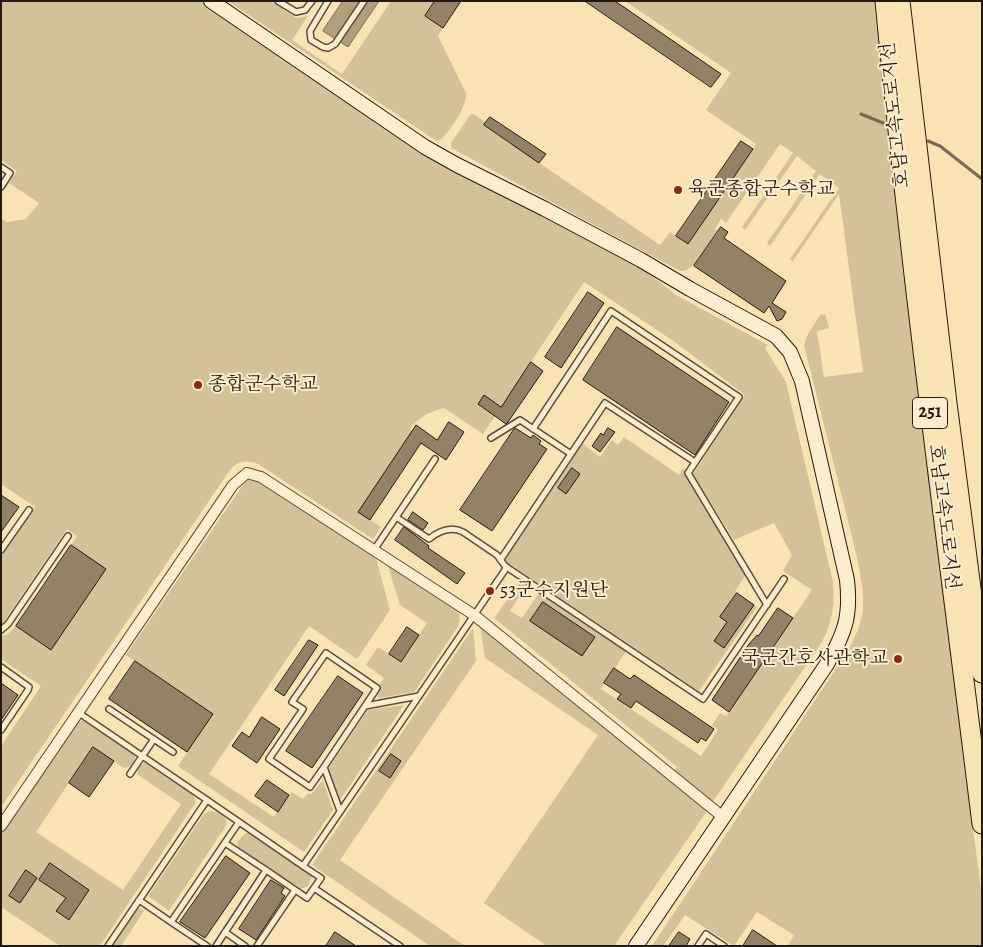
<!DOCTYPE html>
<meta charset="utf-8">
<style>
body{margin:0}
#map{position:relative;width:983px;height:947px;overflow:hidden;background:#f9e3b4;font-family:Alegreya,serif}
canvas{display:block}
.frame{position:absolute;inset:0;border:2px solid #251913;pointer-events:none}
</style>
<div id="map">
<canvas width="983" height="947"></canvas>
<div class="frame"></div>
</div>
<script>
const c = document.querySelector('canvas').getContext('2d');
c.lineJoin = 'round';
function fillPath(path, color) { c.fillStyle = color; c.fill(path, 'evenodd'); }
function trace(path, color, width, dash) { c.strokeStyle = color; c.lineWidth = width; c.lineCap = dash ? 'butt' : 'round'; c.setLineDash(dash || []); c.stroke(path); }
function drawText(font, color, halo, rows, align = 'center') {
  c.font = font + ' Alegreya,"Noto Serif KR",serif'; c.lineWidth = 4; c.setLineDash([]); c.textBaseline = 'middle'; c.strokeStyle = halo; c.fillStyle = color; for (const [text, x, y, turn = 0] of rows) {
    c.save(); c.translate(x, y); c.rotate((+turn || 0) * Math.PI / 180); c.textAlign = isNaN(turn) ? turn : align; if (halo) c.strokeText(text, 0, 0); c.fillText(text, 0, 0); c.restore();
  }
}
const green = new Path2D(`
 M1,1H202L423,151L642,268L676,295L768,345L765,348L786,382L833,582C835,606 832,625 820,645L712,803L673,772L677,767L494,618L521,581L527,585L510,611L522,618L539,593L627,650L601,689L701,756L718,730L712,725L720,713L726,716L812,590L783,571L792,555L774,523L734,540L693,474L745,395L672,340L584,282L483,434L444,408C431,411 417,418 410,429L412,431L358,512L381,527L373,539L258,464C247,460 241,461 232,467L1,807V746L41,686L1,659V636L8,634L16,626L51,649L71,545L77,536L67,529L1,626V556L35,507L1,484V219L7,222L26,219L39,203L9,183L17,171L1,160Z
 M228,1H270L296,18L308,16L292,40L342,74L391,1H435L426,16L443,28L438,36L466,93C468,104 448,136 438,141L435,140Z
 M625,1H879L918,367L967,787L979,873L982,901V946H788L794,935L757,912L734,946L685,915L663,946H652L849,649L858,630L863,612V591L857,557L804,345L807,336L820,315L824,314L826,316L829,328L817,331L824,377L863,372L839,194L793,261L790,259L839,188L820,174L770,246L767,243L816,171L797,156L745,230L742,227L793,153L780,144L726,223L721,219L715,229L717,231C709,242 695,273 680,271L451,148V143L471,114H474L486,123L485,126L660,245L670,232L688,244L756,144L706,110L731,73Z
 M624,437L679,475L683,468L747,573L735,591L757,607L699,691L504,560L582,443L600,457L612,440L618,445Z
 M250,479L260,481L375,554L390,610L357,659L309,626L209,774L274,817L291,792L303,799L308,793L311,794L323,780L333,810L304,852L178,766L213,714L126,655L245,482Z
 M387,563L457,609C461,616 460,621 457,628L414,692L380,698L377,697L382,687L379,685L384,678L366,665L378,647L401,662L427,623L400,605Z
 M480,625L485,626L604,727L707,811L614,946H547L484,903L598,735L485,658Z
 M473,628L476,661L340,860L465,946H430L312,865Z
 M404,705L340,800L328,769L368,710Z
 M82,720L131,752L135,757C133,764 131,767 124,768L93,747L36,832L123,890L181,804L138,775L137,771L141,765L145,763L193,795L196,802L100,946H60L1,907V832L74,724Z
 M209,811C218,811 229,817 226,826L169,911L148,896L204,814Z
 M249,833L312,876L308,886L301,889L238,847L237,843L244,834Z
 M138,907L144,911L121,946H112Z`);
const water = new Path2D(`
 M343,1H379L348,47L323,31Z`);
const stream = new Path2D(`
 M861,114L888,125
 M928,141L940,146L982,179`);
const building = new Path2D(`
 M435,1H461L443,28L425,16Z
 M585,1H615L721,74L711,87Z
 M490,117L546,154L539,163L484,125Z
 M741,141L753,149L688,244L676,236Z
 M721,227L728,232L724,238L786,281L772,303L786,312L782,319L777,321L769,306L764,313L694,266Z
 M588,292L604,303L561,368L545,357Z
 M617,327L729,402L695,455L583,380Z
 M531,362L543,371L508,422L506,424L478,404L484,395L501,407Z
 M449,422L464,432L446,460L421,443L370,520L358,512L416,425L437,440Z
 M515,428L531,438L533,435L541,441L539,444L547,449L492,531L460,510Z
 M608,428L615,432L600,452L592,446L601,433L603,435Z
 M572,468L580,474L566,494L558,488Z
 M1,495L19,507L1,532Z
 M413,512L428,523L423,530L408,520Z
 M404,527L429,546L428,548L465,573L457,584L395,540Z
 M71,545L106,569L51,650L16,626Z
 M737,593L754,605L724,648L714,641L727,622L720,617Z
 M543,602L595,637L582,656L530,621Z
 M778,608L793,618L729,712L712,700L749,644L757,635L758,636Z
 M407,627L419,635L401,662L389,654Z
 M309,640L318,645L284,696L275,690Z
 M135,661L213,714L187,752L109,699Z
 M614,668L630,679L634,675L714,729L706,741L701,738L698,743L636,701L631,708L617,699L621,694L604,683Z
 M338,676L363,693L312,768L286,751Z
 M1,683L18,695L1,720Z
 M262,717L280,729L257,763L232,746L242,732L249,737Z
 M93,747L114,761L89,797L69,783Z
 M391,754L401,761L390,778L379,771Z
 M267,780L289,795L278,812L255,796Z
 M226,856L250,873L205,938L180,922Z
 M50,863L89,890L69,920L56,911L66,898L39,880Z
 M26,870L37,878L20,903L9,896Z
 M271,880L284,888L281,893L285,896L256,940L239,929Z
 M753,930L777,946H743Z
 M335,932L356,946H326Z
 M679,932L690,939L686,946H669Z`);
const lane = new Path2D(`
 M278,1L296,12L305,10L312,1
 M328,1L310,31L311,40L323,47L328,48L335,44L364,1
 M1,167L10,173L1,187
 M533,429L611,311L739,397L688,473L767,605
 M491,438L520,420L571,454
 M396,517L429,539C439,531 451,526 463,532L497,555L505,566L703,699L784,579
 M1,550L29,510
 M374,550L435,459
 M501,559L605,403L695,462
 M1,630L8,624L68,536
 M1,667L29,687L28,690L1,730
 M109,709L173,752
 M79,713L207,800L108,946
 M324,767L310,787L269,759L303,709L292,702L326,653L377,688L365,706
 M130,774L154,739
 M207,800L303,866L507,567
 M340,811L324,767L365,706L419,696
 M225,843L266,870
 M314,888L400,946
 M139,900L171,922L239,822
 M171,922L207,946
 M225,932L245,946
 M216,946L266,870L307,898L321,878L303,866
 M257,946L295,890
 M698,946L706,934L724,946`);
const street = new Path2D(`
 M1,826L233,485L247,473L261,477L474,615L723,817`);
const secondary = new Path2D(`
 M211,1L425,147L457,165L545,209L641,260L690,289L776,336L790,352L802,381L847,580C851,616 845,633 827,664L636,946`);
const highway = new Path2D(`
 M885,1C911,276 948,550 982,824
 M900,1L947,403L982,673`);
const markers = [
 [678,190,5,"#8f2418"],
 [198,385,5,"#8f2418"],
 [490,591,5,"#8f2418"],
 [898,659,5,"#8f2418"]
];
const shields = [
 [930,413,35]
];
const shieldNames = [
 ["251",930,413]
];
const streetNames = [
 ["호남고속도로지선",896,115,-96],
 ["호남고속도로지선",943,517,83]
];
const poiNames = [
 ["육군종합군수학교",688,190],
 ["종합군수학교",208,385],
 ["53군수지원단",500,591],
 ["국군간호사관학교",888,659,"right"]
];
fillPath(green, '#d5c199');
fillPath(water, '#b19e7d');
trace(water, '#796953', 1);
trace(stream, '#796953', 3);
fillPath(building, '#938267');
trace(building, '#251913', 1);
trace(lane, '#5a4c3b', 8);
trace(street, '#5a4c3b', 12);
trace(secondary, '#251913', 16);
trace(highway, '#251913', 21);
trace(lane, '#fbedce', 5);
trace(street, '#fbedce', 10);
trace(secondary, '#fbedce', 14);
trace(highway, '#f9e3b4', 19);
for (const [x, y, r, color] of markers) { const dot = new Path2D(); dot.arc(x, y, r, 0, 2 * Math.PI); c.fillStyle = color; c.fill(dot); trace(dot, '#fbedce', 2); }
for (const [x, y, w] of shields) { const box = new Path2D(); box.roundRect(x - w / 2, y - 15.5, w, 31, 4); c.fillStyle = '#fbedce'; c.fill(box); trace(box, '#251913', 1); }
drawText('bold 18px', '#251913', null, shieldNames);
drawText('19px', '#251913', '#fbedce', streetNames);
drawText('19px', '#251913', '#fbedce', poiNames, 'left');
</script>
